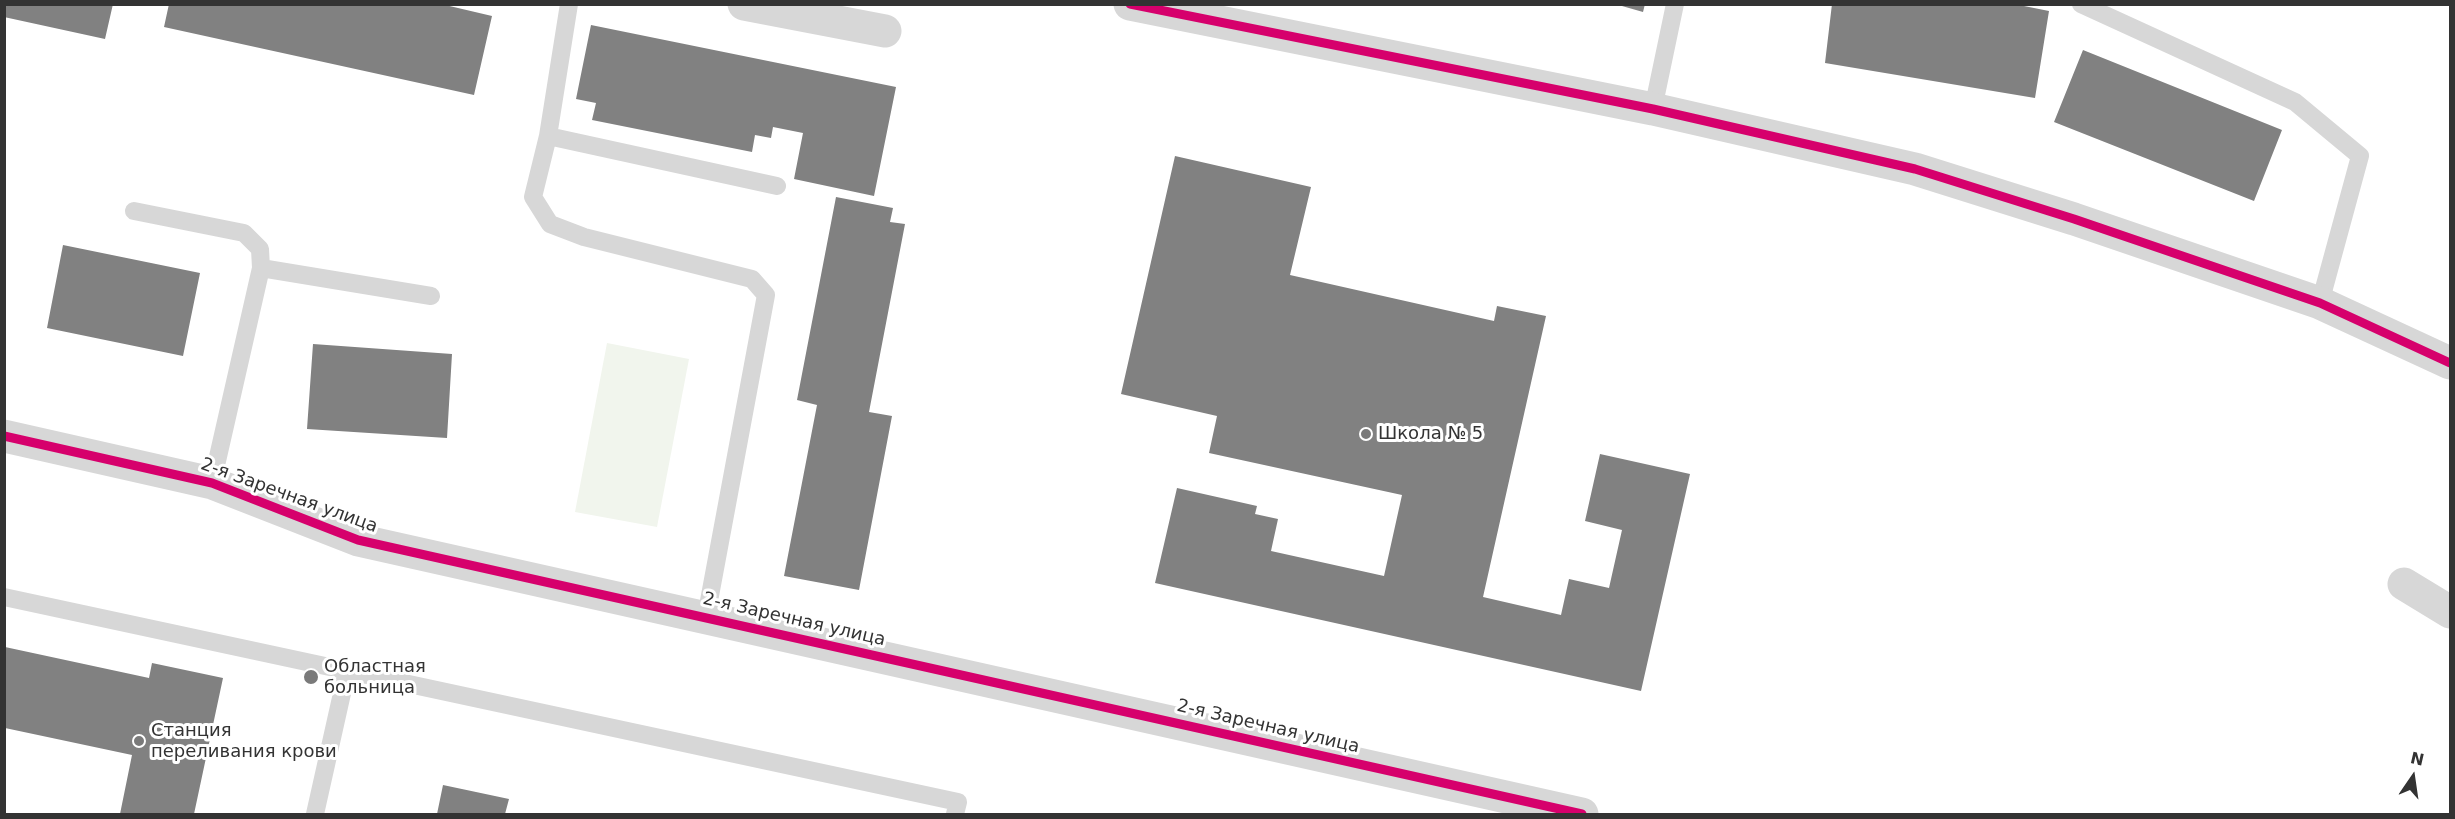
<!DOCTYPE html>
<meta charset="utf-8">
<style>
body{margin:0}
#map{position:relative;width:2455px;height:819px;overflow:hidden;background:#fff;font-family:"DejaVu Sans",sans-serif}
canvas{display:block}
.frame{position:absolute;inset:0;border:6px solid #333;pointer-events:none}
.north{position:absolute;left:2383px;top:747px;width:60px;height:60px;-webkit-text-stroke:4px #fff;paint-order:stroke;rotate:13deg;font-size:16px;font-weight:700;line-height:24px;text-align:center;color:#333}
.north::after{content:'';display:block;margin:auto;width:21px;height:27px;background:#333;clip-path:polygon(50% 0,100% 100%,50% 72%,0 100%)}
</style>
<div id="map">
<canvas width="2455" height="819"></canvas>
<div class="frame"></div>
<div class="north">N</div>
</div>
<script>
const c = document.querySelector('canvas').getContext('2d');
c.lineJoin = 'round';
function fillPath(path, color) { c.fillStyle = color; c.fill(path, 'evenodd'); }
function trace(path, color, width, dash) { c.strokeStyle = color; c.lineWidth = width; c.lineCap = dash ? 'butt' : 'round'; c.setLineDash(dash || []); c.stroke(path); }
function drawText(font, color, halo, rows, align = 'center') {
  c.font = font + ' "DejaVu Sans",sans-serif'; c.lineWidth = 6; c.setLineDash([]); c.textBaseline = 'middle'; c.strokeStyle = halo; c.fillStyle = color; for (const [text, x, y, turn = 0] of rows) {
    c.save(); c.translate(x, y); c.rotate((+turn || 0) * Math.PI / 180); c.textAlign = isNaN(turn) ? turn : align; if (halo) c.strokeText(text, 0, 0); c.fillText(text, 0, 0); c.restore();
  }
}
const green = new Path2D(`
 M607,343L689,359L657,527L575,512Z`);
const building = new Path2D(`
 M4,4H113L105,39L4,17Z
 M169,4H441L492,16L474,95L164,27Z
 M1615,4H1645L1643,12Z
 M1832,4H2014L2049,11L2035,98L1825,63Z
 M591,25L896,87L874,196L794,179L803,133L773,127L771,138L755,135L752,152L592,120L596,103L576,99Z
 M2083,50L2282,130L2254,201L2054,122Z
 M1175,156L1311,187L1290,275L1494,321L1497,306L1546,316L1483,597L1561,615L1569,579L1609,588L1622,530L1585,521L1600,454L1690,474L1641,691L1155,583L1177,488L1257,506L1255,514L1278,519L1271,551L1384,576L1402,495L1209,453L1217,416L1121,394Z
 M836,197L893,208L890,222L905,224L869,412L892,416L859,590L784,576L817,405L797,400Z
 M63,245L200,273L183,356L47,328Z
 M313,344L452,354L447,438L307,429Z
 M5,647L149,678L152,663L223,678L194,814H120L132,755L5,728Z
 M443,785L509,799L505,814H437Z`);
const service = new Path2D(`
 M569,4L548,136L533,197L550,224L584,237L752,279L766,295L706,617
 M2081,4L2295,102L2360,156L2320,303
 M1653,109L1675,4
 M548,136L777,186
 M134,211L244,233L260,249L261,268L431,296
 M212,483L261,268
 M4,597L958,802L955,814
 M315,814L347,671`);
const minor = new Path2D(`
 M744,4L885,31
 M1130,4L1653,109L1915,169L2074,219L2320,303L2450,363
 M4,436L212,483L358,540L1582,814
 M2404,584L2450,612`);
const cycleway = new Path2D(`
 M1130,4L1653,109L1915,169L2074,219L2320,303L2450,363
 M4,436L212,483L358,540L1582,814`);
const markers = [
 [1366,434,6,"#7a7a7a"],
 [311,677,8,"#7a7a7a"],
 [139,741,6,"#7a7a7a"]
];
const poiNames = [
 ["Школа № 5",1378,434],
 ["Областная",324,667],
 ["больница",324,688],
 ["Станция",151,731],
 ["переливания крови",151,752]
];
const streetNames = [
 ["2-я Заречная улица",289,496,20],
 ["2-я Заречная улица",794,620,13],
 ["2-я Заречная улица",1268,727,13]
];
fillPath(green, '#f1f5ed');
fillPath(building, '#818181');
trace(service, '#d7d7d7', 18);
trace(minor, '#d7d7d7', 33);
trace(cycleway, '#d6006c', 9);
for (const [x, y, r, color] of markers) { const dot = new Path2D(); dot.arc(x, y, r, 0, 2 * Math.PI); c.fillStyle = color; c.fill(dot); trace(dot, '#fff', 2); }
drawText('18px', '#333', '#fff', poiNames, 'left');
drawText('18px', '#333', '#fff', streetNames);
</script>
